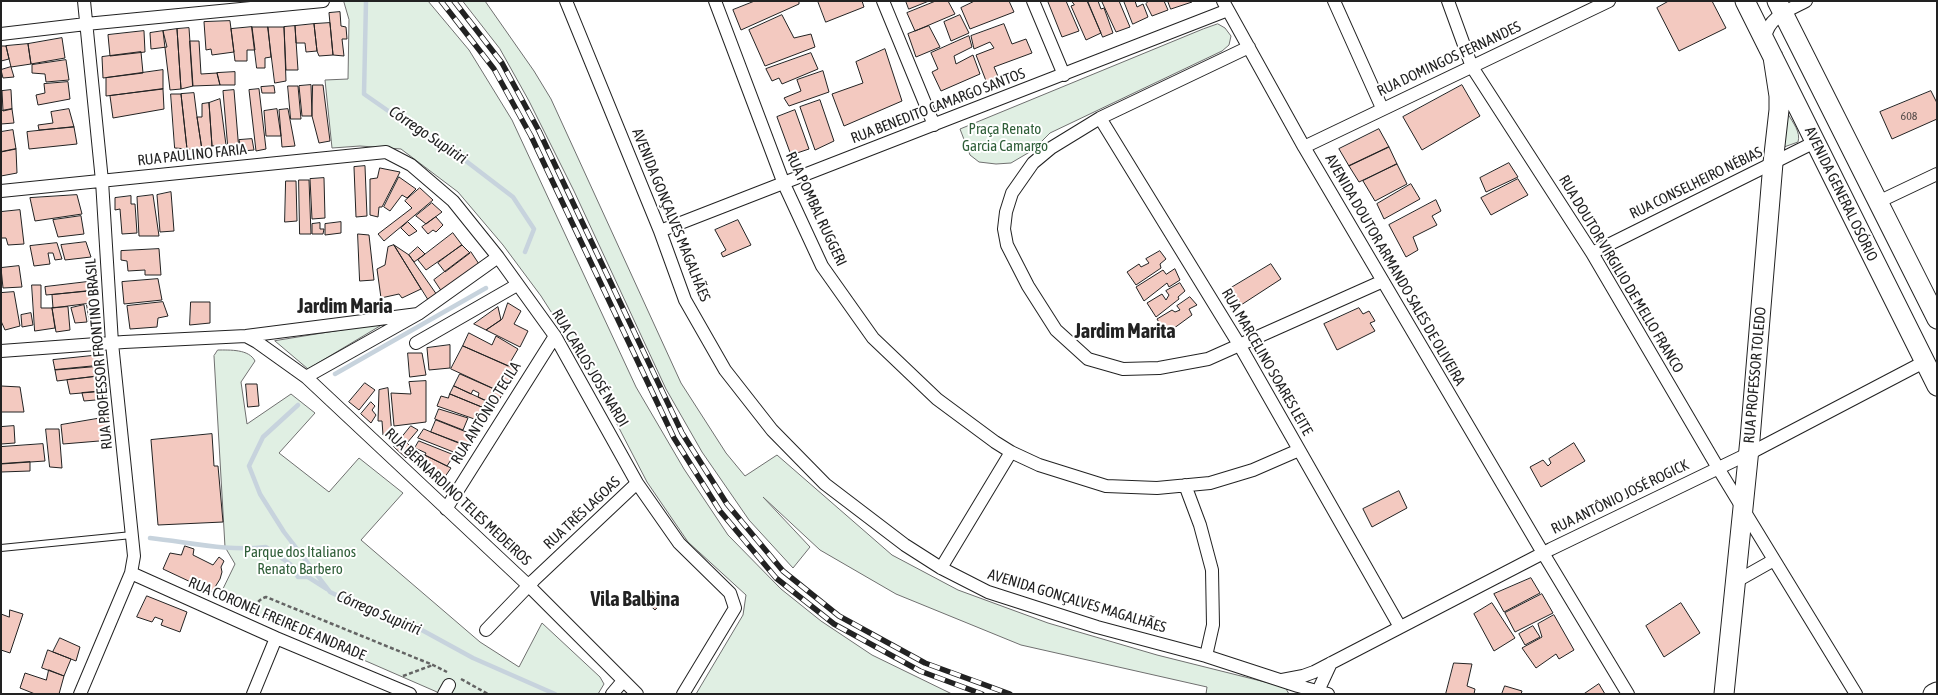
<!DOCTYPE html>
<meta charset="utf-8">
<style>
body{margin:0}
#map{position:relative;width:1938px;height:695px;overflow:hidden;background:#fff;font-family:"Asap Condensed",sans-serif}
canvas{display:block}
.frame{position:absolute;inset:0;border:2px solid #222;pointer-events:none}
</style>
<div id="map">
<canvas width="1938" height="695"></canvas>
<div class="frame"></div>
</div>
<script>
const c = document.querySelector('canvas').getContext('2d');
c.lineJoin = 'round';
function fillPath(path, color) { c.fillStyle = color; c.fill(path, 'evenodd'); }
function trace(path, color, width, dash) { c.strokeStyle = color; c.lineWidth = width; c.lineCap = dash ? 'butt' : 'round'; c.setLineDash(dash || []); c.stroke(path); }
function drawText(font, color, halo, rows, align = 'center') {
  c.font = font + ' "Asap Condensed",sans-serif'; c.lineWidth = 4; c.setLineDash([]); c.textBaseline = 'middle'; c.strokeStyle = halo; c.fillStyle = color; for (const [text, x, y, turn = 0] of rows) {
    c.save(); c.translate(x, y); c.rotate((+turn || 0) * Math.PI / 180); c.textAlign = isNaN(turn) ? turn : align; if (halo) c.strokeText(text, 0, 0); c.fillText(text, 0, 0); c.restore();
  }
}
const green = new Path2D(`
 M344,1H428L469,50L512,120L636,387L684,469L728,535L781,589L821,621L872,655L952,694H696L743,615L746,595L688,542L647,482L592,376L541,296L503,245L458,192L401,149L360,146L332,148L325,80L348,79L349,20Z
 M463,1H485L534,71L551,99L681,383L726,453L745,476L777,455L892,555L958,590L1048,623L1157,655L1285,687L1289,694H1206L1207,687L1021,645L896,594L820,550L763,497L810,547L793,568L749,520L702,452L666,389L574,191L529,101L500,49Z
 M1218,24L1225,28L1231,36L1229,45L1222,51L1050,133L1033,150L1011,163L996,164L979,162L970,155L960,129L1203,29Z
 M1788,114C1793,123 1801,132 1798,142L1784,147L1786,115Z
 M385,323L308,369L275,341Z
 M218,350C230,350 249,349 255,361L241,382L247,424L291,394L315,413L279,453L329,492L359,458L403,493L361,540L480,642L519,667L542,623L600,677L604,684L598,694H438L437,692L219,597L235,564L225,547L214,356Z`);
const stream = new Path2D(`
 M366,1L364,94L407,124L462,158L513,197L534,229L525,252
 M335,374L486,288
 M298,405L263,437L249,466L260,494L284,532L330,592L366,609L409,623L473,658L555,694
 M150,538C188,542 228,552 266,547L290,564L298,577H308L327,589`);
const building = new Path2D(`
 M755,1H799V4L741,30L733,10Z
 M818,1H862L864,7L826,22Z
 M906,1H929L909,9Z
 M936,1H948L955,14L915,31L907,13Z
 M975,1H1009L1014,12L970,29L961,8Z
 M1050,1H1066L1079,31L1062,37L1048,2Z
 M1072,1H1087L1101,33L1086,40L1071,6L1074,5Z
 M1088,1H1098L1101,9L1104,8L1113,33L1103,37Z
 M1105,1H1119L1130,27L1116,32L1102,2Z
 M1124,1H1135L1137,7L1143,4L1148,17L1133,24Z
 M1149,1H1164L1168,10L1152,16L1146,4Z
 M1168,1H1192V2L1171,9Z
 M1669,1H1712L1726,28L1679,51L1657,8Z
 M340,12L341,26L346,27L347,39H342L344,56L333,55L329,13Z
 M782,15L794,38L811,34L815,47L765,66L749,30Z
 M960,15L969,33L951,41L944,22Z
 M230,21L234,52L212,55L211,49L206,50L204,22Z
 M330,23L333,55L319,56L317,51L314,24Z
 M314,24L317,51L306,52L305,43H296L295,26Z
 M1004,24L1012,44L1026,39L1032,53L994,67L1000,81L988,86L976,55L994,48L990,42L974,49L971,36Z
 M295,26L298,70H286L284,27Z
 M929,26L940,47L916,57L908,34Z
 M252,27L255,50H247V61H235L231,29Z
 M252,27H268L271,57L265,58V68H257Z
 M268,27H284L286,81L275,83Z
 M189,28L193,86L181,89L177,29Z
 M177,29L181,89L170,90L163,31Z
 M144,31L145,52L110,56L108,35Z
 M163,31L167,47L151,49L150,33Z
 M969,36L972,47L954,56L956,64L973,55L980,74L941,91L932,72L938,69L931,53Z
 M62,38L65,58L31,64L28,44Z
 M190,41H199L201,74L217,73L220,85L193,86Z
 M28,44L31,64L11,67L6,46Z
 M1,46H6L9,59L1,61Z
 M885,49L902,101L844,126L832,94L863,83L856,62Z
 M141,52L143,73L103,78L102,57Z
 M811,53L818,69L782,84L779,78L772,81L766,69Z
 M66,60L69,80L46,82L45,74L32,73V65Z
 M11,67L14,77L3,78L1,70Z
 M163,70V89L106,96V78Z
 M823,71L829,92L789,106L784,98L801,91L797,80Z
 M235,72V85H220L217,73Z
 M68,82L70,99L38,105L36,95L45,93L44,84Z
 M311,85L312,116H302L299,86Z
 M313,85H323L330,141L319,143L312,116Z
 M1462,85L1480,116L1422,150L1403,117Z
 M274,86L275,93H262L261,87Z
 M288,86H298L301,119H291Z
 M163,89L164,109L113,118L110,96Z
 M259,89L266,149L256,151L249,90Z
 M11,90L12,109L3,111L2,91Z
 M234,90L239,151L228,150L223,91Z
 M1931,91L1937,103V119L1892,139L1880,112Z
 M194,93L197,117L202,150L187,149L181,94Z
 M171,94H181L187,149L175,148Z
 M220,99L226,145L212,146L209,103Z
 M820,100L834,141L815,150L800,107Z
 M209,103L212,146L202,150L197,117H202V104Z
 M12,109L14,123L1,124V111Z
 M69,109L74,127L39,130L38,125L53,123L51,112Z
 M277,109L281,136H266L264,111Z
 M288,109L295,146L282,147L279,110Z
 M795,110L809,149L791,155L777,117Z
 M74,127L77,144L29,149L27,132Z
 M1379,129L1389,147L1349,166L1339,149Z
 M13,130L16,149L1,152V132Z
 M252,139L254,150L242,151L239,140Z
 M1389,147L1397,164L1359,182L1349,166Z
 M16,149L17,173L1,176V152Z
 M1509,163L1518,177L1486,192L1480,178Z
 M1397,164L1407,184L1375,201L1363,181Z
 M365,166L367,216L356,217L354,167Z
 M380,168L400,172L382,207H379L378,217L370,215V179L377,178Z
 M399,177L416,189L407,198L402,195L390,211L384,207Z
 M324,178L325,218L312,219L310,179Z
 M1518,179L1528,195L1491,215L1481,198Z
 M299,180H309L311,234H300Z
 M286,181H296L297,221L285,222Z
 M1411,184L1420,199L1384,219L1377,204Z
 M420,188L433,200L384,241L378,234L412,208L405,201Z
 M171,192L174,231L160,232L157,195Z
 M77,195L82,214L35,221L30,198Z
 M153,195L159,236H139L137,197Z
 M131,196V204H135L137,233L122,234L120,209L115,210V198Z
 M1436,200L1441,211L1432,216L1437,225L1413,237L1418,250L1406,257L1389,225Z
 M432,203L442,212L426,224L416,216Z
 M20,210L24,244L8,245L6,238H1V212Z
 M81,216L84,234L58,237L53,220Z
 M436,217L443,225L436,232L433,230L428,234L422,227Z
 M738,220L751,245L723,257L721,253L726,250L715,230Z
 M341,222V233L325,235V224Z
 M408,222L417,231L409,236L401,228Z
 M320,223V229H324L323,234H312V224Z
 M453,233L462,245L426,270L418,260Z
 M358,234L369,235L374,280L360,281Z
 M86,242L91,257L65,260L61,245Z
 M57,243L62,259L55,260L53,253H48L50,264L34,266L30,246Z
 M394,245L421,289L402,298L399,294L381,298L377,269L385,265L388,247Z
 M394,245L409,255L437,295L428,299Z
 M462,245L470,253L445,272L438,263Z
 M418,247L425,254L414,262L409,255Z
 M159,249L161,275H145V270L128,271L127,261L121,260V251Z
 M1160,251L1166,259L1160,264L1161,268L1136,285L1127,272L1139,264L1141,267L1149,263L1146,259Z
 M471,252L479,264L442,292L434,280Z
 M1271,264L1281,279L1241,305L1231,288Z
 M19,266L22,287L3,288L1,268Z
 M1175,269L1180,280L1169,287L1167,283L1144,301L1136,287L1163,270L1166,274Z
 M158,279L162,300L124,304L122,282Z
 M87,282L89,291L46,295L45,287Z
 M1180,283L1185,291L1178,297L1179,299L1156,317L1147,303L1162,294L1166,300L1169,295L1166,291Z
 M32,285H41V308H52L55,328L35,331Z
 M89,291L91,303L53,308L52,295Z
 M14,292L20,326L5,330L1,321V293Z
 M1190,297L1197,305L1189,309L1192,315L1166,334L1157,319L1172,310L1175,312L1180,310L1177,306Z
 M163,302L168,316L158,318L157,327L130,329L127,306Z
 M191,302H210V323L190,325Z
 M508,303L521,311L514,324L528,331L520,347L486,330L502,319Z
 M84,305L87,322L75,323L71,308Z
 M87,305L97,306L98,322L90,323Z
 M68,307L70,330L56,332L52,308Z
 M498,307L501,320L486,330L474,324Z
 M1359,308L1363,314L1369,311L1375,321L1370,323L1375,331L1337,350L1324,324Z
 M31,313L33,325L22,327L21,315Z
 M469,333L492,345L496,336L518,349L508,366L463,346Z
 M450,345V368L429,370L427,348Z
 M463,346L518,370L503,393L451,369Z
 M408,353H422L426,375L410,377Z
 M101,355L102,366L55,370L53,360Z
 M96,366L97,376L57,381L55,370Z
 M460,374L503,393L496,405L478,397L479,393L473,390L471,394L454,386Z
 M103,376L105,391L70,394L67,380Z
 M426,381V422L394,426L391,393L411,394L409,382Z
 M365,383L375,390L359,410L349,402Z
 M246,384H257L259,406L248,407Z
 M1,386L20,387L24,412H1Z
 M454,386L478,397L492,404L489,410L450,394Z
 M388,388L392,435H383L382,421H378L379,390Z
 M105,391L107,399L84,401L82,393Z
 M450,394L489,410L483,422L437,406L441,396L448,398Z
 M371,402L375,406L372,410L376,415L371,423L361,414Z
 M439,409L468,418L463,430L435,419Z
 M108,417L111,440L63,444L61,425Z
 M436,420L474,435L468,446L431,432Z
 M14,426L15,443L1,444V427Z
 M411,426L418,430L407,443L413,449L406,458L394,447Z
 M46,429H59L62,468L50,467Z
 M424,429L431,432L461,444L456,453L418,438Z
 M212,434L214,466H218L223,522L158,525L151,440Z
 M419,441L454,455L447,466L425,455L426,453L415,448Z
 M1574,443L1585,461L1541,487L1530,467L1543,460L1548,466L1551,463L1549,459Z
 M43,444L45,461L1,464V447Z
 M414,450L451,468L440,484L409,457Z
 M30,462V471L1,472V464Z
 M1399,491L1407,508L1372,527L1363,509Z
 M185,546L194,549L193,555L213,565L219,557L224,561L221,567L222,572L220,579L212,592L163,569L170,553L181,555Z
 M1531,578L1540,593L1504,612L1494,594Z
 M650,590L663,601L655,610L642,598Z
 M1542,594L1553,613L1515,632L1505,613Z
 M147,596L187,612L180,632L161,625L163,620L155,617L152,622L137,617Z
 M1492,603L1515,638L1494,651L1474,614Z
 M1681,603L1700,633L1664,657L1646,626Z
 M10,610L23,614L10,653L1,650V614L9,617Z
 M1554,615L1574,650L1559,659L1556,654L1536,668L1522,648L1542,637L1538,624Z
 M1533,626L1540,637L1525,645L1519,634Z
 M60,638L80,647L76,661L53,652Z
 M48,650L71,659L64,676L42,668Z
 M1454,663L1472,664L1467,686L1475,689L1474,694H1446Z
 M49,670L64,676L59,694H35L20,688L25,673L46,680Z
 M1599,684L1605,694H1584Z
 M1505,686L1522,691L1521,694H1502Z`);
const path = new Path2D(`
 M254,614C256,605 257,600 266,597L433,665L447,672
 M403,676L433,665
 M461,679L488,694`);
const lane = new Path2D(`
 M1,548L132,535`);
const street = new Path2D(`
 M566,1L660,231L685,300L725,370L772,430L825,484L905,545L941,568L988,592L1097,627L1206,656L1298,686L1328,694
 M715,1L784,184L822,266L873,338L937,399L995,442L1011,452L1039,465L1106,486L1157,488L1210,483L1253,470L1299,450
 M883,1L934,125
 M1033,1L1064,75
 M1223,1L1304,147L1543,553L1628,694
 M1334,1L1382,108
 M1448,1L1472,67L1592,253L1718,468L1856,694
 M1,34L86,24L323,1
 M1765,38C1768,17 1789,10 1806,1
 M1249,47L1100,118L1051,148L1033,163L1012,193L1006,212L1004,229L1007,245L1028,286L1056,330L1088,359L1123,369L1159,368L1208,359L1383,281
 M1100,118L1240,346L1400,627
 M1304,147L1609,1
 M1,191L386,152L411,165L453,201L498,257L555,336L637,483L679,543L730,593L735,608L683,694
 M1878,202L1937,174
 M660,231L1228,10
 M1592,253L1815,142
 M246,336L257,342L306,377L529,586L637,694
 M416,343L517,285
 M1,351L124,342L246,336L418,314
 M306,377L418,314L498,257
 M1185,485L1200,525L1212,570L1213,625L1206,656
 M446,509L555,336
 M941,568L1011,452
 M131,573L276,638L410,694
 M1735,582L1774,560
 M486,630L534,580L637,483
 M1282,680L1303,676L1314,672L1551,549L1756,450L1924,362
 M1318,691L1331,663
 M80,694L131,573L134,556L112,343L102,181L84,1
 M253,694L276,638
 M444,694L449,685
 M612,694L623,681`);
const secondary = new Path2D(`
 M1745,1L1937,386
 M1777,1L1937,319
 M1724,694L1750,439L1773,163L1779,110V96L1773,57
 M1933,694L1937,692`);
const rail = new Path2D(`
 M441,1L494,69L531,136L674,438L720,511L776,578L834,624L920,671L982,694
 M454,1L502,63L539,131L682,433L727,504L783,571L839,616L925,663L1010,694`);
const numberNames = [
 ["608",1909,116]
];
const streetNames = [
 ["RUA DOMINGOS FERNANDES",1449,59,-25],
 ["RUA BENEDITO CAMARGO SANTOS",938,106,-21],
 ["RUA PAULINO FARIA",192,155,-6],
 ["RUA CONSELHEIRO NÉBIAS",1696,183,-26],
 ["AVENIDA GENERAL OSÓRIO",1841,194,64],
 ["RUA POMBAL RUGGERI",816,209,65],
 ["AVENIDA GONÇALVES MAGALHÃES",671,215,68],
 ["AVENIDA DOUTOR ARMANDO SALES DE OLIVEIRA",1395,270,60],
 ["RUA DOUTOR VIRGILIO DE MELLO FRANCO",1621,274,59],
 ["RUA PROFESSOR FRONTINO BRASIL",99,354,-95],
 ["RUA MARCELINO SOARES LEITE",1267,362,60],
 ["RUA CARLOS JOSÉ NARDI",590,368,59],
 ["RUA PROFESSOR TOLEDO",1755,375,-85],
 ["RUA ANTÔNIO TECILA",486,413,-58],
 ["RUA BERNARDINO TELES MEDEIROS",458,497,43],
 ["RUA ANTÔNIO JOSÉ ROGICK",1620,497,-26],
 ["RUA TRÊS LAGOAS",582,513,-43],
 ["AVENIDA GONÇALVES MAGALHÃES",1077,601,17],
 ["RUA CORONEL FREIRE DE ANDRADE",277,619,23]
];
const parkNames = [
 ["Praça Renato",1005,129],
 ["Garcia Camargo",1005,146],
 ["Parque dos Italianos",300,552],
 ["Renato Barbero",300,569]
];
const waterNames = [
 ["Córrego Supiriri",428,135,34],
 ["Córrego Supiriri",379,613,23]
];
const districtNames = [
 ["Jardim Maria",345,307],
 ["Jardim Marita",1125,332],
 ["Vila Balbina",635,600]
];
fillPath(green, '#e0efe3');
trace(green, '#6f6f6f', 1);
trace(stream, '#c7d3dd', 4.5);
fillPath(building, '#f3c9c0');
trace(building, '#222', 1);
trace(lane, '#222', 8);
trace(street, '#222', 14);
trace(secondary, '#222', 21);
trace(path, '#646464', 2.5, [4, 2.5]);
trace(lane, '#fff', 6);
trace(street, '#fff', 12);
trace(secondary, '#fff', 19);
trace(rail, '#222', 5.5);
trace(rail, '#fff', 4, [11]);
drawText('12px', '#564c4a', null, numberNames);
drawText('15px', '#222', '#fff', streetNames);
drawText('15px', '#2f5e38', '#fff', parkNames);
drawText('italic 16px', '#222', '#fff', waterNames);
drawText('bold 20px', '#222', '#fff', districtNames);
</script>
